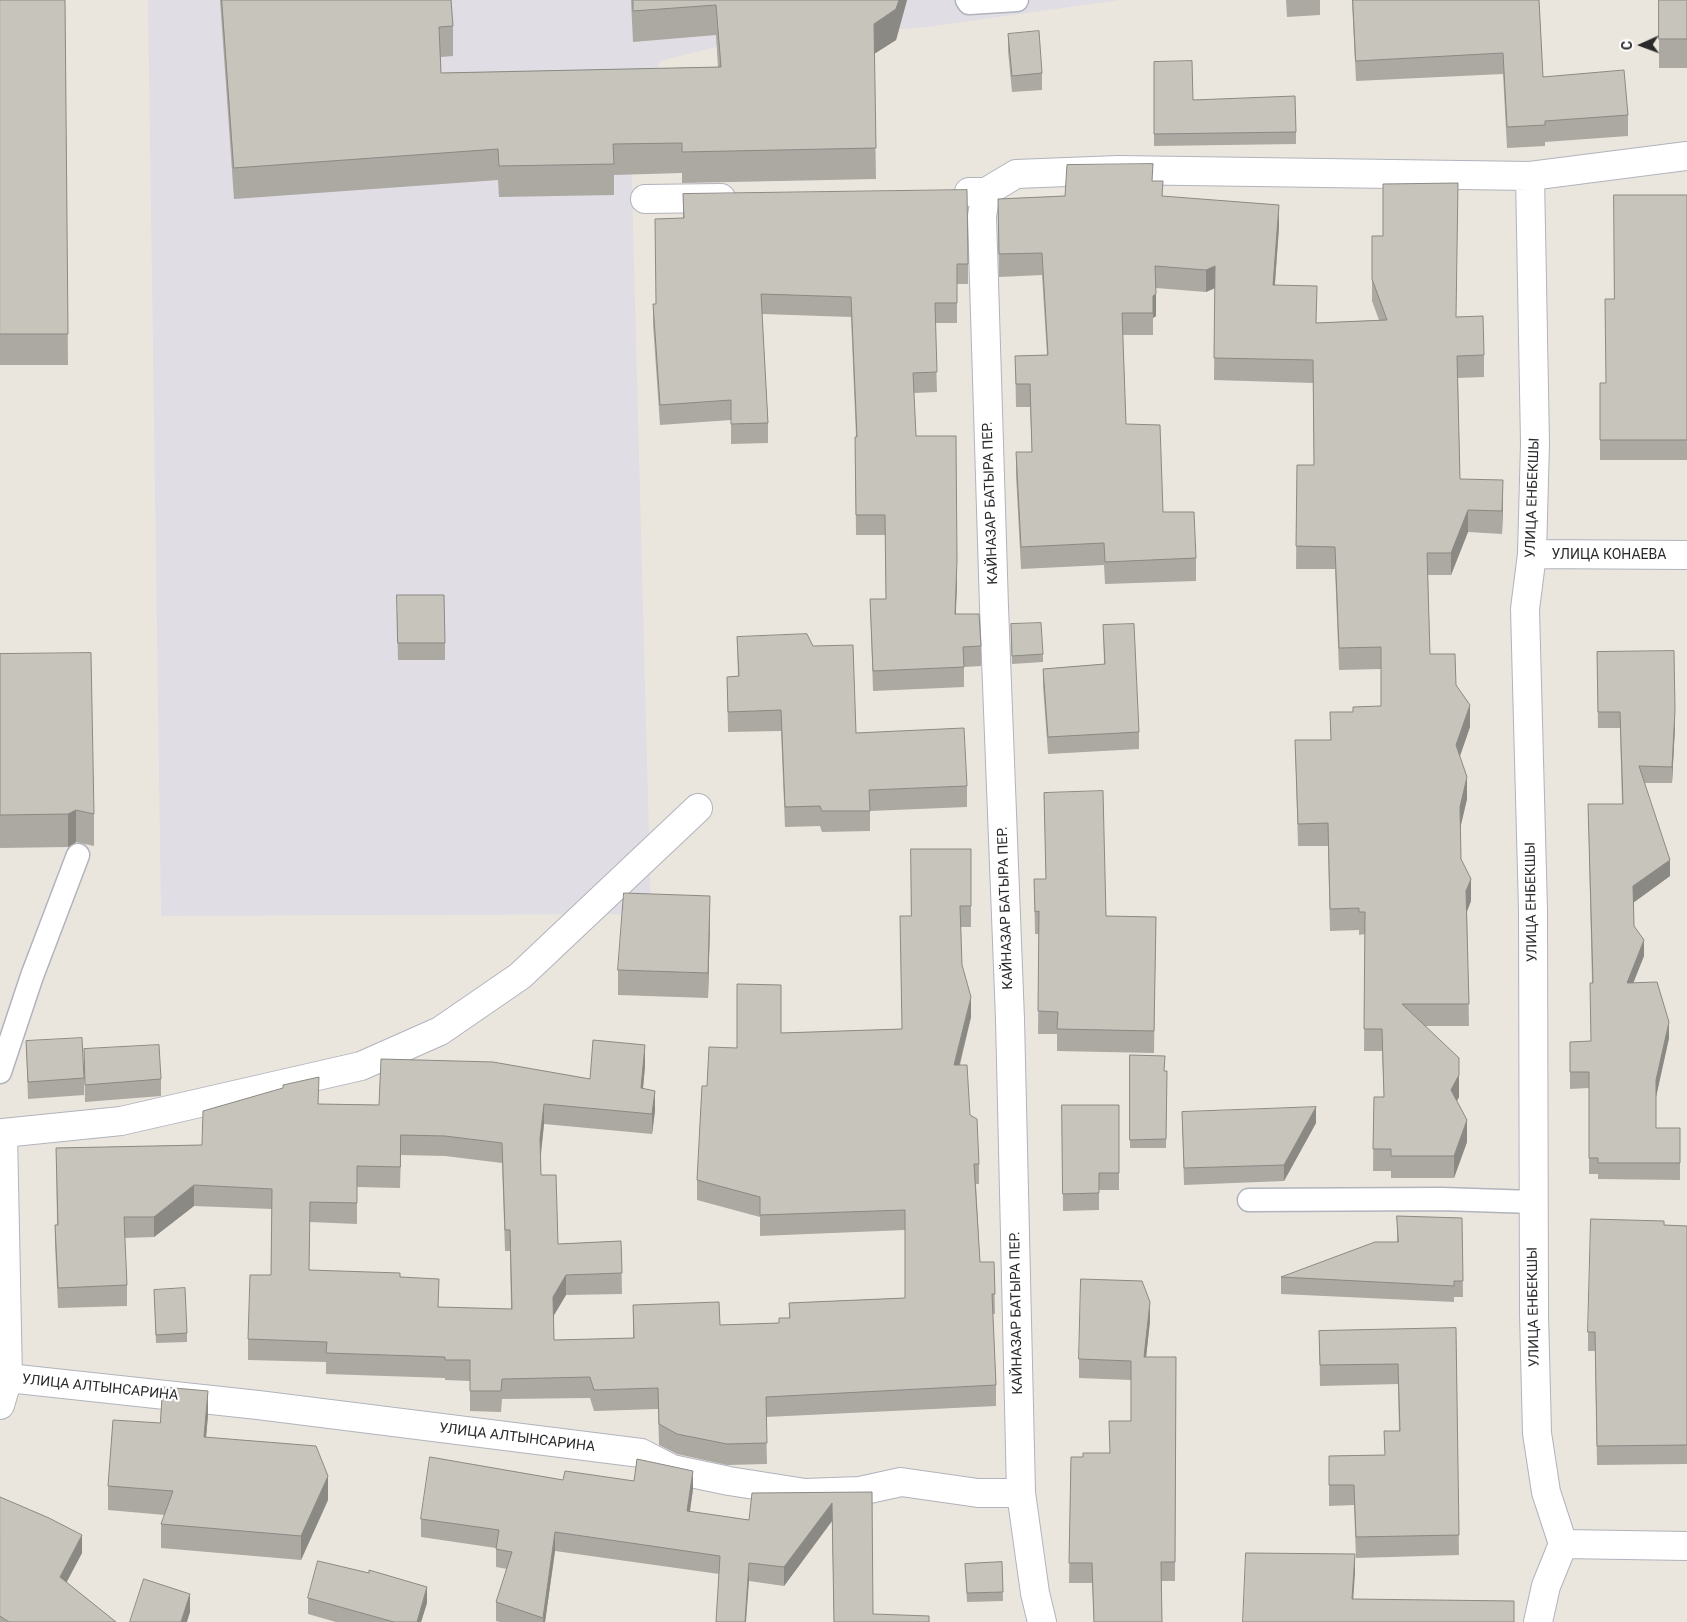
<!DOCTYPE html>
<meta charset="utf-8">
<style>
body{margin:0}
#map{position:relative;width:1687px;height:1622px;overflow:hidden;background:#ebe6dd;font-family:Roboto,sans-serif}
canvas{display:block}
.north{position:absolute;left:1617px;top:20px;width:50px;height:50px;-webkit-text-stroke:4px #fff;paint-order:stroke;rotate:268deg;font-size:14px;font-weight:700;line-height:20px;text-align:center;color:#2a2a2a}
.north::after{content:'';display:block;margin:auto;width:18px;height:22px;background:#2a2a2a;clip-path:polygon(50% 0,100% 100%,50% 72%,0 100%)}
</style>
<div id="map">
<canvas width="1687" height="1622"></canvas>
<div class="north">С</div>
</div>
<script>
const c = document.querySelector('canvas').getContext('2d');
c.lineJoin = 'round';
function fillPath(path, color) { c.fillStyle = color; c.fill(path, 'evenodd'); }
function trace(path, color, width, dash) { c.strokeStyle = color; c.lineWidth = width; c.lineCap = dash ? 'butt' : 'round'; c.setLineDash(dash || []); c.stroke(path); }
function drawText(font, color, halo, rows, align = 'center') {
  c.font = font + ' Roboto,sans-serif'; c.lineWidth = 4.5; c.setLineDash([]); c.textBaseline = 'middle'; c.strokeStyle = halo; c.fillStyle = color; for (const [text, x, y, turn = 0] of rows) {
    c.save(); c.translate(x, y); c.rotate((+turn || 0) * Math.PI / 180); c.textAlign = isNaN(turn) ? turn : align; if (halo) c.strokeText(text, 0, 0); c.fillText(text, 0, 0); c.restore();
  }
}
const industrial = new Path2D(`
 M148,0H1120L927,27L740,41L660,61L631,150L651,914L161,916Z`);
const lane = new Path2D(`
 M967,0L969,3L1017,0
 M0,1072L32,976L78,855
 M1249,1200L1442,1199L1533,1202`);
const street = new Path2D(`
 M1530,176L1535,443L1532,554L1525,609L1533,910L1534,1314L1537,1433L1546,1492L1563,1544L1546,1586L1538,1622
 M969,192H986L1016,174L1118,170L1530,176L1687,156
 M986,192L982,216L994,607L1010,1019L1021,1493L1035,1593L1042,1622
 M645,199L721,198
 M1532,554L1687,555
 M8,1378L258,1405L641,1453L672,1469L729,1481L805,1493L860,1491L901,1482L978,1493H1021
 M0,1405L8,1378L3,1133L121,1121L361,1066L440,1031L520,976L698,808
 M1563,1544L1687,1546`);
const wall = new Path2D(`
 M0,0H65L68,365H0Z
 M220,0H451L453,26V56L441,57V73L718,67L716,35L633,42L631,0H907L896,40L874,54L876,179L682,183V173L614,175V195L499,197L498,180L234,199Z
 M1286,0H1320V15L1287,17Z
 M1352,0H1539L1543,77L1628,115V136L1545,142V146L1507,148L1503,74L1356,81Z
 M1659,0H1687V68H1659Z
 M1008,34L1042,73V90L1012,92L1008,51Z
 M1154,62L1193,100L1296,132V144L1154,146Z
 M1153,181L1163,196L1279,227L1275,285L1316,323L1379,320L1372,301V236L1456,317L1484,355V377L1458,378L1460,479L1503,502L1502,534L1468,532L1451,575H1428L1430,654L1456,685L1470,727L1460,756L1467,799L1460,828L1461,859L1471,901L1467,912L1469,1026H1426L1459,1081V1097L1457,1101L1467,1142L1454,1178H1391V1171H1373L1374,1097H1384L1382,1051H1364L1365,934L1359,935V930L1330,931L1328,846H1298L1295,740H1331L1330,712H1353L1381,706V669L1339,670L1335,569H1296L1297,465H1314L1313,383L1214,380L1215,288L1206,292L1156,288V316L1153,318V335H1123L1126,424L1163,512L1196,558V581L1105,584L1104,565L1021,569L1016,475V452H1032L1030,407H1016L1015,356L1047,355L1042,275L999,277L998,199L1065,196Z
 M683,194L968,264V284H957V323H935L937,392L914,393L916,436L957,580L956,614L981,646V666L964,667V687L873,691L870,599H886L885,535H856L855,437H856L851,317L762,314L768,423V443L731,444V420L660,425L653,324V304H656L683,218Z
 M1687,195V460H1600V383H1606L1614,299Z
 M397,612L445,643V660H398Z
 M1103,625L1139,732V749L1048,754L1043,686V669L1104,664Z
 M1011,632L1043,654V662L1012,664Z
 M737,637L856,733L967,786V807L870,811V831L822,832L820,826L785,827L781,731L728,732L727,677L738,676Z
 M1597,652L1675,727L1672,783H1644L1670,876L1634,902V926L1644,956L1633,982L1669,1038L1656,1097V1128H1680V1180L1598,1179V1174H1589V1088L1570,1089V1058L1591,1041L1592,983L1588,804H1622L1620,728H1598Z
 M0,654L94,814V846L76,842L68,847L0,848Z
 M1044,793L1106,916L1156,917L1154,1053L1057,1051V1034H1038L1039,934H1035L1034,879H1046Z
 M971,849V927H961L962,965L971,1017L960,1065L979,1164V1184H976L980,1262H994L995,1314H993L996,1385V1406L766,1417L767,1464L727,1465L677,1454L659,1445L658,1409L594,1411L590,1398L502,1399L501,1412L470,1411V1381L445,1380V1378L326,1374V1362L248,1360V1339L271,1275L272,1209L194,1206L154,1237L124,1238L127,1285V1306L58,1308L55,1245V1225H57L56,1148L202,1145L318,1104L379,1105L590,1079L645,1066L643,1089L655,1111L652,1134L544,1124L541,1155V1175L558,1244L621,1241L622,1294L566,1295L553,1316L554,1340L633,1338V1305L720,1325L779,1323L789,1318V1303L905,1298V1230L760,1236V1217L697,1200V1180L707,1086L737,1048L781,1033L902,1029L911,916ZM401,1155L445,1156L502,1163L505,1251H510L511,1309L438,1307L309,1270L310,1222L357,1224V1187L400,1188Z
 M710,921L708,998L618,995V970Z
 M26,1041L84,1078V1095L28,1099Z
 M84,1049L161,1079V1096L85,1102Z
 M1130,1055L1164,1071H1167L1166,1148H1130Z
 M1062,1105H1119V1190H1099V1210L1063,1211Z
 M1182,1112L1316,1123L1284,1181L1184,1185Z
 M1397,1216L1462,1218L1463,1297H1454V1302L1281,1294V1277L1397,1242Z
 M1664,1225L1687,1226V1464L1597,1465L1595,1351H1588V1332Z
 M154,1290L187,1333V1342L156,1343Z
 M1150,1321L1146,1357H1176L1175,1581H1161L1162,1622H1094L1092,1583H1069L1071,1457H1083L1109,1453L1131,1421V1380L1079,1378V1359Z
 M1456,1328L1459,1555L1356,1558L1354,1505L1329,1506V1456L1385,1455L1384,1431H1399L1398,1384L1320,1386L1319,1331Z
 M208,1415L206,1437L328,1500L301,1560L161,1548V1524L165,1515L108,1510V1486L160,1423Z
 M563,1480L693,1489L690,1512L749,1520L872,1492L834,1622L832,1521L784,1586L749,1581L719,1574L555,1551L545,1622H500L496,1621V1602L507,1569L496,1567V1548L421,1537V1519Z
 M0,1497L82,1553L66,1582L116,1622H0Z
 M1002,1562L1003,1601L967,1602L965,1564Z
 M308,1598L427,1603L421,1622H336L308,1614Z`);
const shadedWall = new Path2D(`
 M899,0H907L896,40L874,54V24Z
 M1279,205V227L1273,307V285Z
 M1215,266V288L1206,292V270Z
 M1156,294V316L1153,318V296Z
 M1503,480V502L1502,534V511Z
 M1468,510V532L1451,575V553Z
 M957,560V580L955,634V614Z
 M1470,705V727L1456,767V745Z
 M1675,710V727L1672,783V767Z
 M1467,777V799L1460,829V807Z
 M76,810V842L68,847V814Z
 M1670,860V876L1633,903V886Z
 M1471,879V901L1466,913V891Z
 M710,896V921L708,998V973Z
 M1644,940V956L1627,999V983Z
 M971,997V1017L954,1086V1065Z
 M1669,1022V1038L1656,1097V1080Z
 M645,1045V1066L641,1109V1088Z
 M1459,1058V1097L1451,1112V1090Z
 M655,1091V1111L652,1134V1114Z
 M544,1104V1124L540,1160V1139Z
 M1316,1107V1123L1284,1181V1165Z
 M1467,1120V1142L1454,1178V1156Z
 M194,1185V1206L154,1237V1217Z
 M566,1275V1295L553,1317V1297Z
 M1150,1302V1321L1144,1376V1357Z
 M208,1391V1415L204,1460V1437Z
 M693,1471V1489L687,1529V1511Z
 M328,1476V1500L301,1560V1536Z
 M832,1503V1521L784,1586V1567Z
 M555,1532V1551L545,1622H543Z
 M82,1535V1553L60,1595V1577Z
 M1355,1554V1573L1352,1618V1599Z
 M749,1563V1581L746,1622H745Z
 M427,1587V1603L421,1622H417Z
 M190,1594V1612L187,1622H181Z`);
const building = new Path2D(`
 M0,0H65L68,334H0Z
 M222,0H451L453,26L439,27L441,73L721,67L716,5L633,11V0H899L896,9L874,24L876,148L682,152V143L613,144L614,164L499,166L498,149L234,168Z
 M1353,0H1539L1543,77L1624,70L1628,115L1545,121V125L1507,127L1503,53L1356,61Z
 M1659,0H1687V39H1659Z
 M1039,31L1042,73L1012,76L1008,34Z
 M1192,61L1193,100L1295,96L1296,132L1154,134V62Z
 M1153,164L1152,181H1163L1162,196L1279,205L1273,285L1317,286L1316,323L1387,320L1372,279V236H1383V184L1458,183L1456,317L1483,316L1484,355L1457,356L1460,479L1503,480L1502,511L1468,510L1451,553H1427L1430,654H1455L1456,685L1470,705L1456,745L1467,777L1460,807L1461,859L1471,879L1466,891L1469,1004H1402L1459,1058V1075L1451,1090L1467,1120L1454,1156H1391V1149H1373L1374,1097H1384L1382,1029H1364L1365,912H1359V908L1330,909L1328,823L1298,824L1295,740H1331L1330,712H1353V707L1381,706V647L1339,648L1335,547L1296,546L1297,465H1314L1313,360L1214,358L1215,266L1206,270L1155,266L1156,294L1153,296V313H1122L1126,424L1160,425L1163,512H1194L1196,558L1105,562L1104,543L1021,547L1016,452H1032L1030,384H1016L1015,356L1048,355L1042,253L999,254L998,199L1065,196L1067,165Z
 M967,190L968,264H957V303H935L937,372L913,373L916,436H956L957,560L955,614H979L981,646L963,647L964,667L873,671L870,599H886L885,515H856L855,437H857L851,297L761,294L768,423L731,424V400L660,405L653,304H656L655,219L684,218L683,194Z
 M1614,195H1687V440H1600V383H1606L1605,299H1614Z
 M397,595H444L445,643H398Z
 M1041,623L1043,654L1012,656L1011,624Z
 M1134,624L1139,732L1048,737L1043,669L1105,664L1103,625Z
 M807,634L813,646L853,645L856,733L964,728L967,786L869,790L870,811H822L820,806L785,807L781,710L728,712L727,677L739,676L737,637Z
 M1674,651L1675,710L1672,767L1639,766L1670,860L1633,886L1634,926L1644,940L1627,983L1657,982L1669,1022L1656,1080V1128H1680V1163H1598V1158H1589V1072H1570V1042L1591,1041L1590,983H1593L1588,804H1623L1620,712H1598L1597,652Z
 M91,653L94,814L76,810L68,814L0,815V654Z
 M1103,791L1106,916L1156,917L1154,1031L1057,1029L1058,1012L1038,1011L1039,911L1035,912L1034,879H1046L1044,793Z
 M911,849H971V906H960L962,965L971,997L954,1065H967L970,1115L977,1119L979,1164H974L980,1262H994L995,1294H992L996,1385L766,1397L767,1443L727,1444L677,1434L659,1424L658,1388L594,1390L590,1377L502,1379L501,1391H470V1360H445V1357L326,1353L327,1342L248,1339L250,1275H271L272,1189L194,1185L154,1217H124L127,1285L58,1288L55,1225H58L56,1148L202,1145L203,1111L283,1088V1085L319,1077L318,1104L379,1105L381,1059L493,1062L590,1079L593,1040L645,1045L641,1088L655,1091L652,1114L544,1104L540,1139L541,1175H556L558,1244L621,1241L622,1273L566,1275L553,1297L554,1340L634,1338L633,1305L719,1302L720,1325L779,1323V1318H790L789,1303L905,1298V1210L760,1215V1197L697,1180L702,1086H707L709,1047L737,1048V984L781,985V1033L902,1029L900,916H911ZM401,1135L445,1136L502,1143L505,1230H510L512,1309L438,1307L439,1279L400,1277V1273L309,1270L310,1202L357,1203V1166L400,1167Z
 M624,893L710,896L708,973L618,970Z
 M82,1038L84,1078L28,1082L26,1041Z
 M159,1045L161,1079L85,1085L84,1049Z
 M1130,1055L1165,1056L1164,1071H1167L1166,1139L1130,1140Z
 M1062,1105H1119V1173H1099V1193L1063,1194Z
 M1316,1107L1284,1165L1184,1168L1182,1112Z
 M1397,1216L1462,1218L1463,1281H1454V1286L1281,1277L1375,1242H1398Z
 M1591,1219L1664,1221V1225L1687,1226V1445L1597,1446L1595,1332H1588Z
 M1081,1279L1142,1281L1150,1302L1144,1357H1176L1175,1562H1161L1162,1622H1094L1092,1563H1069L1071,1457H1083V1453H1110L1109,1421H1131V1361L1079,1359Z
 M185,1288L187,1333L156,1335L154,1290Z
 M1456,1328L1459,1535L1356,1537L1354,1485H1329V1456L1385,1455L1384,1431H1400L1398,1364L1320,1365L1319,1331Z
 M163,1387L208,1391L204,1437L316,1446L328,1476L301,1536L161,1524L173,1491L108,1486L113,1420L160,1423Z
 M430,1457L563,1480L565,1471L634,1481L637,1459L693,1471L687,1511L749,1520L752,1493L872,1492L873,1614L929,1616V1622H834L832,1503L784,1567L749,1563L745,1622H716L720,1556L555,1532L543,1618L496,1602L512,1552L496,1549L499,1530L421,1519Z
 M0,1497L49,1518L82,1535L60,1577L116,1622H9L0,1616Z
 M1246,1553L1355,1554L1352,1599L1514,1601V1622H1243Z
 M318,1561L369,1573V1570L427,1587L417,1622H394L308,1598Z
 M1002,1562L1003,1592L967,1593L965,1564Z
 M144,1579L190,1594L181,1622H130Z`);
const streetNames = [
 ["УЛИЦА ЕНБЕКШЫ",1533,498,-88],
 ["КАЙНАЗАР БАТЫРА ПЕР.",991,503,-92],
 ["УЛИЦА КОНАЕВА",1609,555],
 ["УЛИЦА ЕНБЕКШЫ",1532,902,-91],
 ["КАЙНАЗАР БАТЫРА ПЕР.",1006,908,-92],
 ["УЛИЦА ЕНБЕКШЫ",1534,1307,-91],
 ["КАЙНАЗАР БАТЫРА ПЕР.",1017,1313,-91],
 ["УЛИЦА АЛТЫНСАРИНА",100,1388,6],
 ["УЛИЦА АЛТЫНСАРИНА",517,1438,7]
];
fillPath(industrial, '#e0dde4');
trace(lane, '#b1b3bd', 25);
trace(street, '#b1b3bd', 30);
trace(lane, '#fff', 22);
trace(street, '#fff', 28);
fillPath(wall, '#aba9a2');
fillPath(shadedWall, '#8b8984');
fillPath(building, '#c7c4bc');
trace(building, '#8b8984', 1);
drawText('14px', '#2a2a2a', '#fff', streetNames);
</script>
